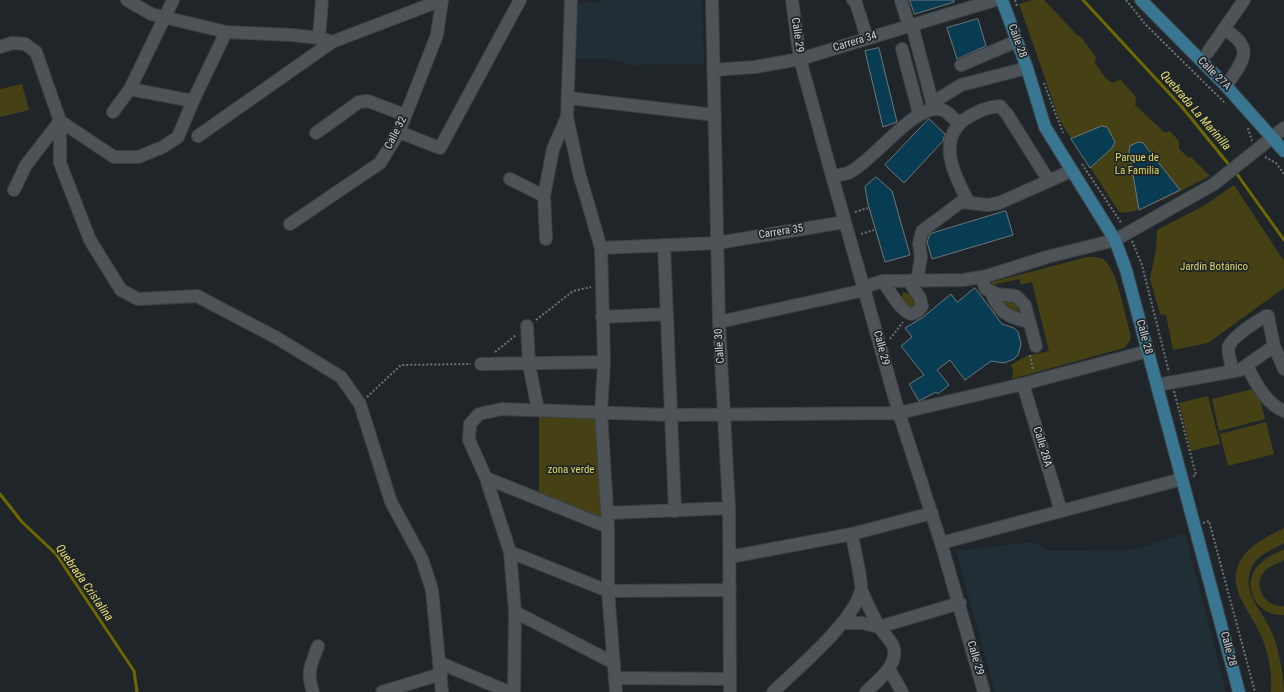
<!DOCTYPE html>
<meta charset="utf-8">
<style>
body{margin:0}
canvas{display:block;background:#1f2528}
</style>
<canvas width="1284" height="692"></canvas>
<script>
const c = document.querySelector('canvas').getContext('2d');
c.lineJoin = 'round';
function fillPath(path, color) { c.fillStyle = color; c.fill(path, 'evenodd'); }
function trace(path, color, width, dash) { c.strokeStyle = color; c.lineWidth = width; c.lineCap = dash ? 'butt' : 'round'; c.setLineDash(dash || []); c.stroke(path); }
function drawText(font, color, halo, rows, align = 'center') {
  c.font = font + ' "Roboto Condensed",sans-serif'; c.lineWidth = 3.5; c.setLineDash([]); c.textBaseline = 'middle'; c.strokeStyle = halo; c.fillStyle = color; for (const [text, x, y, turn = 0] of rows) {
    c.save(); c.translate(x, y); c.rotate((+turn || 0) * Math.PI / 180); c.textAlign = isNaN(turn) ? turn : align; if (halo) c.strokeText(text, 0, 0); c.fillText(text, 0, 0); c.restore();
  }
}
const built = new Path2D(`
 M601,0H702L704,64L632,65L612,59L576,58L577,3L600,2Z
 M1185,533L1226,692H995L956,551L1033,542L1050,551L1134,550Z`);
const green = new Path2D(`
 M1032,0H1044L1077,35L1081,37L1096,57L1095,63L1106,79L1113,83L1120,79L1136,97L1135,105L1165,133L1170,131L1179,141V149L1189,158L1191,157L1210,176C1194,184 1133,218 1119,212L1060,121L1019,4Z
 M22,84L29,110L0,117V89Z
 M1234,185L1284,261V288L1208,343L1173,350L1166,315L1160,314L1150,279L1156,249L1157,230L1205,205Z
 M1087,257C1092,257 1098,257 1103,259C1118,269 1125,318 1131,336L1130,341L1124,348L1012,379L1013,369L1011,365L1026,356L1049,351L1032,282L1021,285L1019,279L992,285V282Z
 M903,292L910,294L916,306L910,308L902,298Z
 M1001,299L1016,303L1019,314L1007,309Z
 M1257,388L1265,419L1219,431L1212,399Z
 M1208,396L1220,444L1191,451L1179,403Z
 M539,412L599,414L607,524L539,498Z
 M1266,422L1274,454L1228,466L1220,434Z
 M1284,528V543C1275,548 1259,555 1254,563C1237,591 1264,611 1273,635C1280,654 1283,673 1284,692H1271C1272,674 1269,655 1262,638C1252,611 1221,586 1244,555C1253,543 1271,535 1284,528Z
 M1284,549V560C1278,563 1270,566 1265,571C1251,586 1266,608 1284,606V615C1259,617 1241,589 1256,568C1262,559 1275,554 1284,549Z`);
const stream = new Path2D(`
 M1083,0L1182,107L1230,166
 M1234,170L1284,240
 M0,494L22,522L56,554L134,671L137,692`);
const building = new Path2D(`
 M910,0H954V2L915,14Z
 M978,19L986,46L957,59L947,28Z
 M879,48L897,122L883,127L865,51Z
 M929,119L945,134L943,141L904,183L885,165Z
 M1102,126L1107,127L1115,142L1112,148L1090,168L1071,139Z
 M1139,142L1143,143L1180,190L1139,210L1129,151L1130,146Z
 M876,177L892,191L910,255L885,262L868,204L865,187Z
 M1006,211L1013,235L932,259L927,242L930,234Z
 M975,288L1002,324L1014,328L1018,332L1021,344L1018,355L1014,359L1004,363L991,361L965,380L950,360L937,370L949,385L938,394L936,392L919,401L909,384L924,375L901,346L912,337L905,328L922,318L951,294L957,302Z`);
const path = new Path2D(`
 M1015,0L1017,6
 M1126,0L1146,25L1226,104
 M1044,83L1063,133
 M1248,128L1252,141
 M1265,157L1276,163L1284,174
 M1082,164L1122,224
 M855,212L868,208
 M861,234L874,230
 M1132,241L1142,265L1169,372
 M536,320L573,291L591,287
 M890,339L903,322
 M495,352L516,335
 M1030,355L1033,370
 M1174,391L1196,475L1191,477
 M367,397L401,365L471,364
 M1203,523L1209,521L1255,692`);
const minor = new Path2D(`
 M127,0L151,14L226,32L292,35L319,38L332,42
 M571,0L567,117L579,173L601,248L604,362L601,412L608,527V591L616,692
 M712,0L719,322L729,508L730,692
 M792,0L800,59L832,176L899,413L941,543L984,692
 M853,0L856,3L867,38
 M901,0L909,26
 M912,25L934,109
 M1224,29C1256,48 1243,61 1226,86
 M319,38L322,0
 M0,47L12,43L25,44L36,52L60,121V163L90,240L121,290L138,299L197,296L277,338L341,377L360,404L391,502L422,559L432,590L442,692
 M902,49L919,113
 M1208,52L1244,0
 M961,65L1017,41
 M713,70L755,67L800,59L995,0
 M130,89L193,101L226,32
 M569,98L715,115
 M932,103L961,85L1027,68
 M113,112L130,89L173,0
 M399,132L440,148L520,0
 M316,133L359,102L368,101L405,115
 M198,136L332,42L442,0
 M832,176C837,175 845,175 850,172C875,159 913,106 939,109C947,110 953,118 958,123
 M510,179L544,196
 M14,190L26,165L60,121L114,157H138L163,147L178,137L193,101
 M968,201C954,175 935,138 968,117C979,111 987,107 1000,106L1007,114L1049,181
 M290,224L380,163L399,132L437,35L442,0
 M546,239L544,196L553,149L567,117
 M664,245L675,511
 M601,248L717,243L845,222
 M981,277L986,289L997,294L1016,296L1025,305L1036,346
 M883,281C888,289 903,314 912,314C917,314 920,309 922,306L920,298L909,281
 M917,281L921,257L919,243L922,231L961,202L988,205L999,203L1071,171
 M991,292C1000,314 1008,317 1029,322
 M602,317L667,314
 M719,322L865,290L870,285L883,281L963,280L987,276L1047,257L1115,240L1214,184L1284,128
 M527,326L529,364L538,410
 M481,364L604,362
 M1247,366C1256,383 1265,403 1284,411
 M1233,371C1231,364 1227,353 1229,346C1232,337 1257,321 1266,316H1268L1274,346L1284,369
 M1023,384L1061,511
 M1157,385L1240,370L1274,346
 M486,478L608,527
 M608,513L729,508
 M941,543L1182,479
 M510,552L608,591L730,590
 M730,557L852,534L932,513
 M861,590C867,602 872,615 879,626C883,634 892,640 894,649C897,667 877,681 866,692
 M515,612L614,663
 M844,623H862L879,627L960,603
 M440,663L509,692
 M889,669L902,692
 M615,678L730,679
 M313,692C306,672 311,665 318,646
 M382,692L441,674
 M514,692L515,612L510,552L486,478L469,440L470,424L479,414L502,409L671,415L899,413L1023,384L1148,351
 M773,692C798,668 852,623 861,591C863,583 853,545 852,534`);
const major = new Path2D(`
 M1002,0L1027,68L1045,127L1115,240L1126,270L1239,692
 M1141,0L1226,86L1284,151`);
const streetNames = [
 ["Calle 29",797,35,82],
 ["Calle 28",1017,41,70],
 ["Carrera 34",855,42,-17],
 ["Calle 27A",1214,74,45],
 ["Calle 32",396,133,-63],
 ["Carrera 35",781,232,-9],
 ["Calle 28",1144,337,75],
 ["Calle 30",720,346,-94],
 ["Calle 29",881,348,75],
 ["Calle 28A",1042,447,73],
 ["Calle 28",1228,649,75],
 ["Calle 29",975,658,74]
];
const parkNames = [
 ["Parque de",1137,158],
 ["La Familia",1137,171],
 ["Jardín Botánico",1214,267],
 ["zona verde",571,470]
];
const waterNames = [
 ["Quebrada La Marinilla",1195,111,49],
 ["Quebrada Cristalina",84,583,55]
];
fillPath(built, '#212e35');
fillPath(green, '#454114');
trace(stream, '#6f6700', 3);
fillPath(building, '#083c52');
trace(building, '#6f767b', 1);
trace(minor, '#3c4144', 14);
trace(major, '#3c4144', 14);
trace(path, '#6e7376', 2, [2, 2]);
trace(minor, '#4d5357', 12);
trace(major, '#397692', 12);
drawText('11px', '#ced2d5', '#1f2528', streetNames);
drawText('11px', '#e0d662', '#1f2528', parkNames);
drawText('italic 12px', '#eadf6c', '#1f2528', waterNames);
</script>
